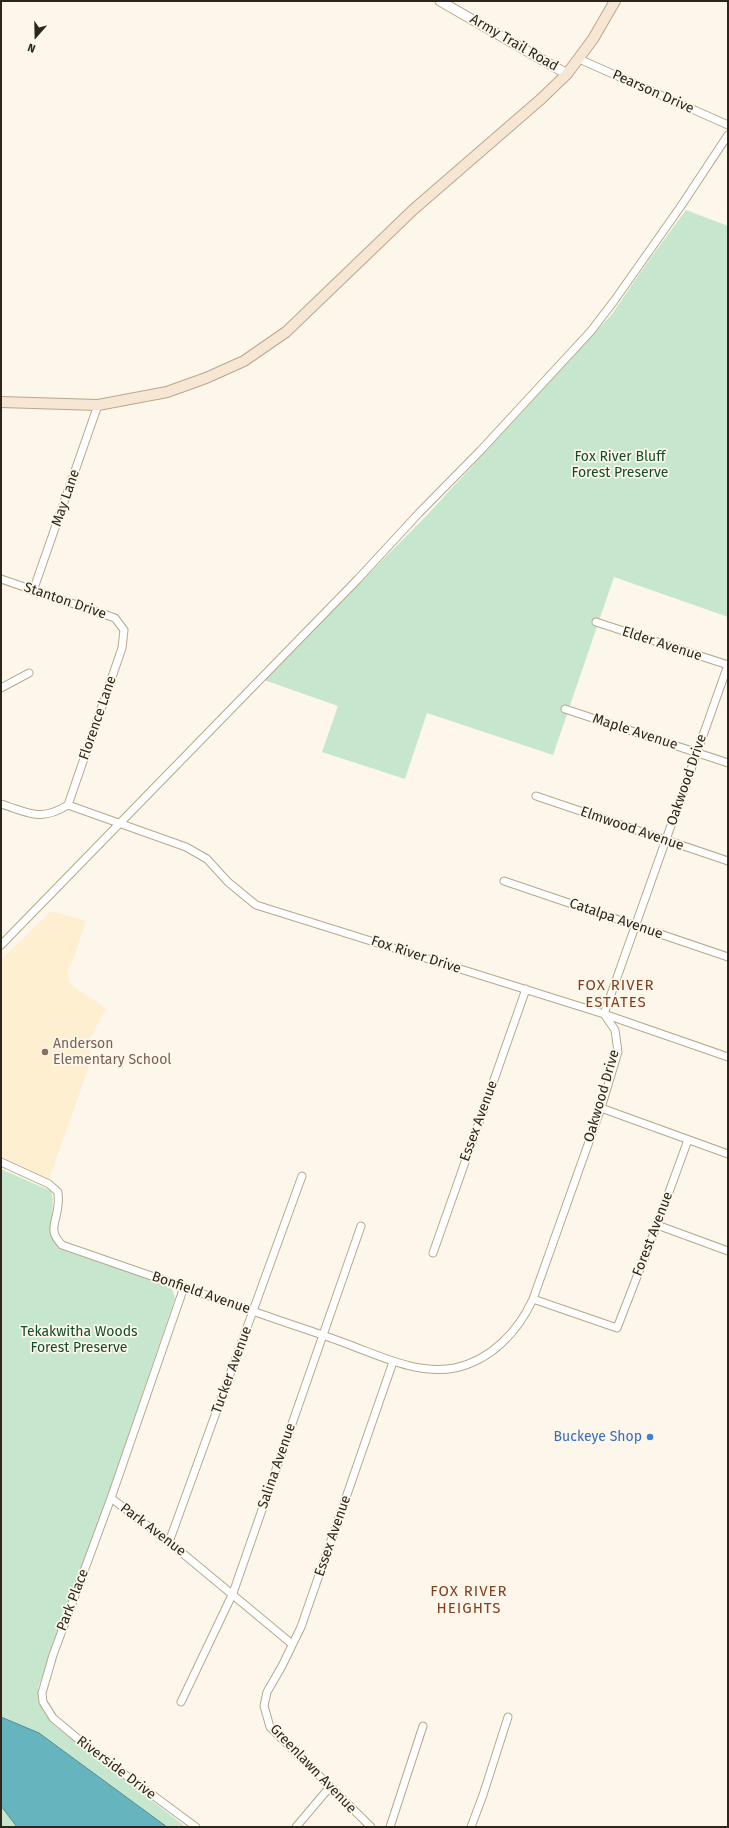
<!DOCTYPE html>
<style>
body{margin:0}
#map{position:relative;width:729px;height:1828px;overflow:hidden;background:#fdf7eb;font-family:"Fira Sans",sans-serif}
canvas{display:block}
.frame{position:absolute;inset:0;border:2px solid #2c261b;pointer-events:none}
.north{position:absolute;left:16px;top:16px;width:40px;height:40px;-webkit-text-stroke:3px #fdf7eb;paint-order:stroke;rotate:200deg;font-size:11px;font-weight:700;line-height:16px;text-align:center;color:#2c261b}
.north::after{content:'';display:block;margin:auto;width:14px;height:18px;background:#2c261b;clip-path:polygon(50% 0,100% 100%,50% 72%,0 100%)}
</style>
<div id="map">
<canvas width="729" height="1828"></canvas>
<div class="frame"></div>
<div class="north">N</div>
</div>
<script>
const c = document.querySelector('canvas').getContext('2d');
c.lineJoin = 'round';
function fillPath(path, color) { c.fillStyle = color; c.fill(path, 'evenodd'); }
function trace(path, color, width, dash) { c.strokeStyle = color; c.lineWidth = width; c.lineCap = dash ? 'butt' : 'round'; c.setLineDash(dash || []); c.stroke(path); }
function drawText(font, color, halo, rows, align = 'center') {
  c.font = font + ' "Fira Sans",sans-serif'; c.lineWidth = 3.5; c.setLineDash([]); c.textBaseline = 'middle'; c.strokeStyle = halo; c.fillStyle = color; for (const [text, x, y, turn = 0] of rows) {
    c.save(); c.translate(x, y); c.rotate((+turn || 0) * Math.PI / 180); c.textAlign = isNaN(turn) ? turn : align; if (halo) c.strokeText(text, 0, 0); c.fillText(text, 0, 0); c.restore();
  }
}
const built = new Path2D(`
 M51,911L86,921L73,960L67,971L70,984L106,1008L90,1039V1064L49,1179L1,1157V960Z`);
const green = new Path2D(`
 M686,210L728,226V617L614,577L553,755L427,713L405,779L322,752L338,706L264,680L428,514L612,314L647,263Z
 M1,1169L51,1191C58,1212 41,1234 61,1249L160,1283L172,1289L175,1298L100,1518L38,1688C39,1704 43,1714 55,1726L186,1827H167L39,1733L1,1717Z
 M1,1806L17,1827H1Z`);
const water = new Path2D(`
 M1,1717L39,1733L167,1827H17L1,1806Z`);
const minor = new Path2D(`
 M579,59L728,125
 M1,579L115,618L124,630L122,648L68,805
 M33,591L98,405
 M596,622L728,665
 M1,688L29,673
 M565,709L728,763
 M536,796L728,861
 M1,804C30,813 40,822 68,805L186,847L207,859L228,882L256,905L604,1014L728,1057
 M504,881L728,957
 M1,945L358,579L419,513L481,450L591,331L614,301L681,206L728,135
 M601,1108L728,1154
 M1,1162L49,1184L58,1192C58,1196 59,1201 58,1205C57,1222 47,1230 62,1245C137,1271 212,1297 287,1323C308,1330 329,1337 350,1345C382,1357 419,1375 455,1368C491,1360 518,1332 533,1299L601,1108L618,1052L615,1030L604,1014L728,665
 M657,1225L728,1251
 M433,1253L526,989
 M184,1287L111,1498L169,1542L292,1644
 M533,1299L617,1328L657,1225L688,1140
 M111,1498L53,1655L42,1693L43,1702L53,1718L89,1748L196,1827
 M169,1542L302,1176
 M181,1702L233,1593L361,1226
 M296,1827L329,1788
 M371,1827L270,1727L264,1706L267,1692L282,1666L301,1627L393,1362
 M390,1827L423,1726
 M471,1827L483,1795L508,1717`);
const tertiary = new Path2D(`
 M440,1L567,74`);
const secondary = new Path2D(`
 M1,402L98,405L167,392L206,378L244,361L286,332L414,209L541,99L567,74L593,39L615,1`);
const markers = [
 [45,1052,4,"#8d6e63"],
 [650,1437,4,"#3f7fe0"]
];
const streetNames = [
 ["Army Trail Road",514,43,30],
 ["Pearson Drive",653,92,24],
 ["May Lane",66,498,-71],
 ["Stanton Drive",65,601,19],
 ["Elder Avenue",662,644,18],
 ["Florence Lane",98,718,-71],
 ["Maple Avenue",635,732,18],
 ["Oakwood Drive",687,780,-71],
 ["Elmwood Avenue",632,829,19],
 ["Catalpa Avenue",616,919,19],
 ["Fox River Drive",416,955,18],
 ["Oakwood Drive",602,1096,-74],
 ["Essex Avenue",479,1121,-70],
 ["Forest Avenue",653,1234,-69],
 ["Bonfield Avenue",201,1293,19],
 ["Tucker Avenue",232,1370,-70],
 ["Salina Avenue",277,1466,-71],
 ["Park Avenue",153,1530,37],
 ["Essex Avenue",333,1536,-71],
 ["Park Place",73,1600,-69],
 ["Riverside Drive",116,1768,37],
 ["Greenlawn Avenue",313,1769,46]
];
const parkNames = [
 ["Fox River Bluff",620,457],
 ["Forest Preserve",620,473],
 ["Tekakwitha Woods",79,1332],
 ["Forest Preserve",79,1348]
];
const educationNames = [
 ["Anderson",53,1044],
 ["Elementary School",53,1060]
];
const shopNames = [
 ["Buckeye Shop",642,1437]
];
const neighbourhoodNames = [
 ["FOX RIVER",616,986],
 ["ESTATES",616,1003],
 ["FOX RIVER",469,1592],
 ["HEIGHTS",469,1609]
];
fillPath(built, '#feefd1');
fillPath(green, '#c6e6cd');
fillPath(water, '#66b5be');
trace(water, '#558a8d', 1);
trace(minor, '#b6a88b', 9);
trace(tertiary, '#b6a88b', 11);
trace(secondary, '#b6a88b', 12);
trace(minor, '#fff', 7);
trace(tertiary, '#fff', 9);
trace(secondary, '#f8e6d4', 10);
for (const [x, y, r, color] of markers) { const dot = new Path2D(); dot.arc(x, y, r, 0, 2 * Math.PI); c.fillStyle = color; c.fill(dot); trace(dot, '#fdf7eb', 1.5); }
drawText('14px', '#2c261b', '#fdf7eb', streetNames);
drawText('14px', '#0f4c27', '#fdf7eb', parkNames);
drawText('14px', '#785e54', '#fdf7eb', educationNames, 'left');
drawText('14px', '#366cbe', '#fdf7eb', shopNames, 'right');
c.letterSpacing = '1px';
drawText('15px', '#814021', '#fdf7eb', neighbourhoodNames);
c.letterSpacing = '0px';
</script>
